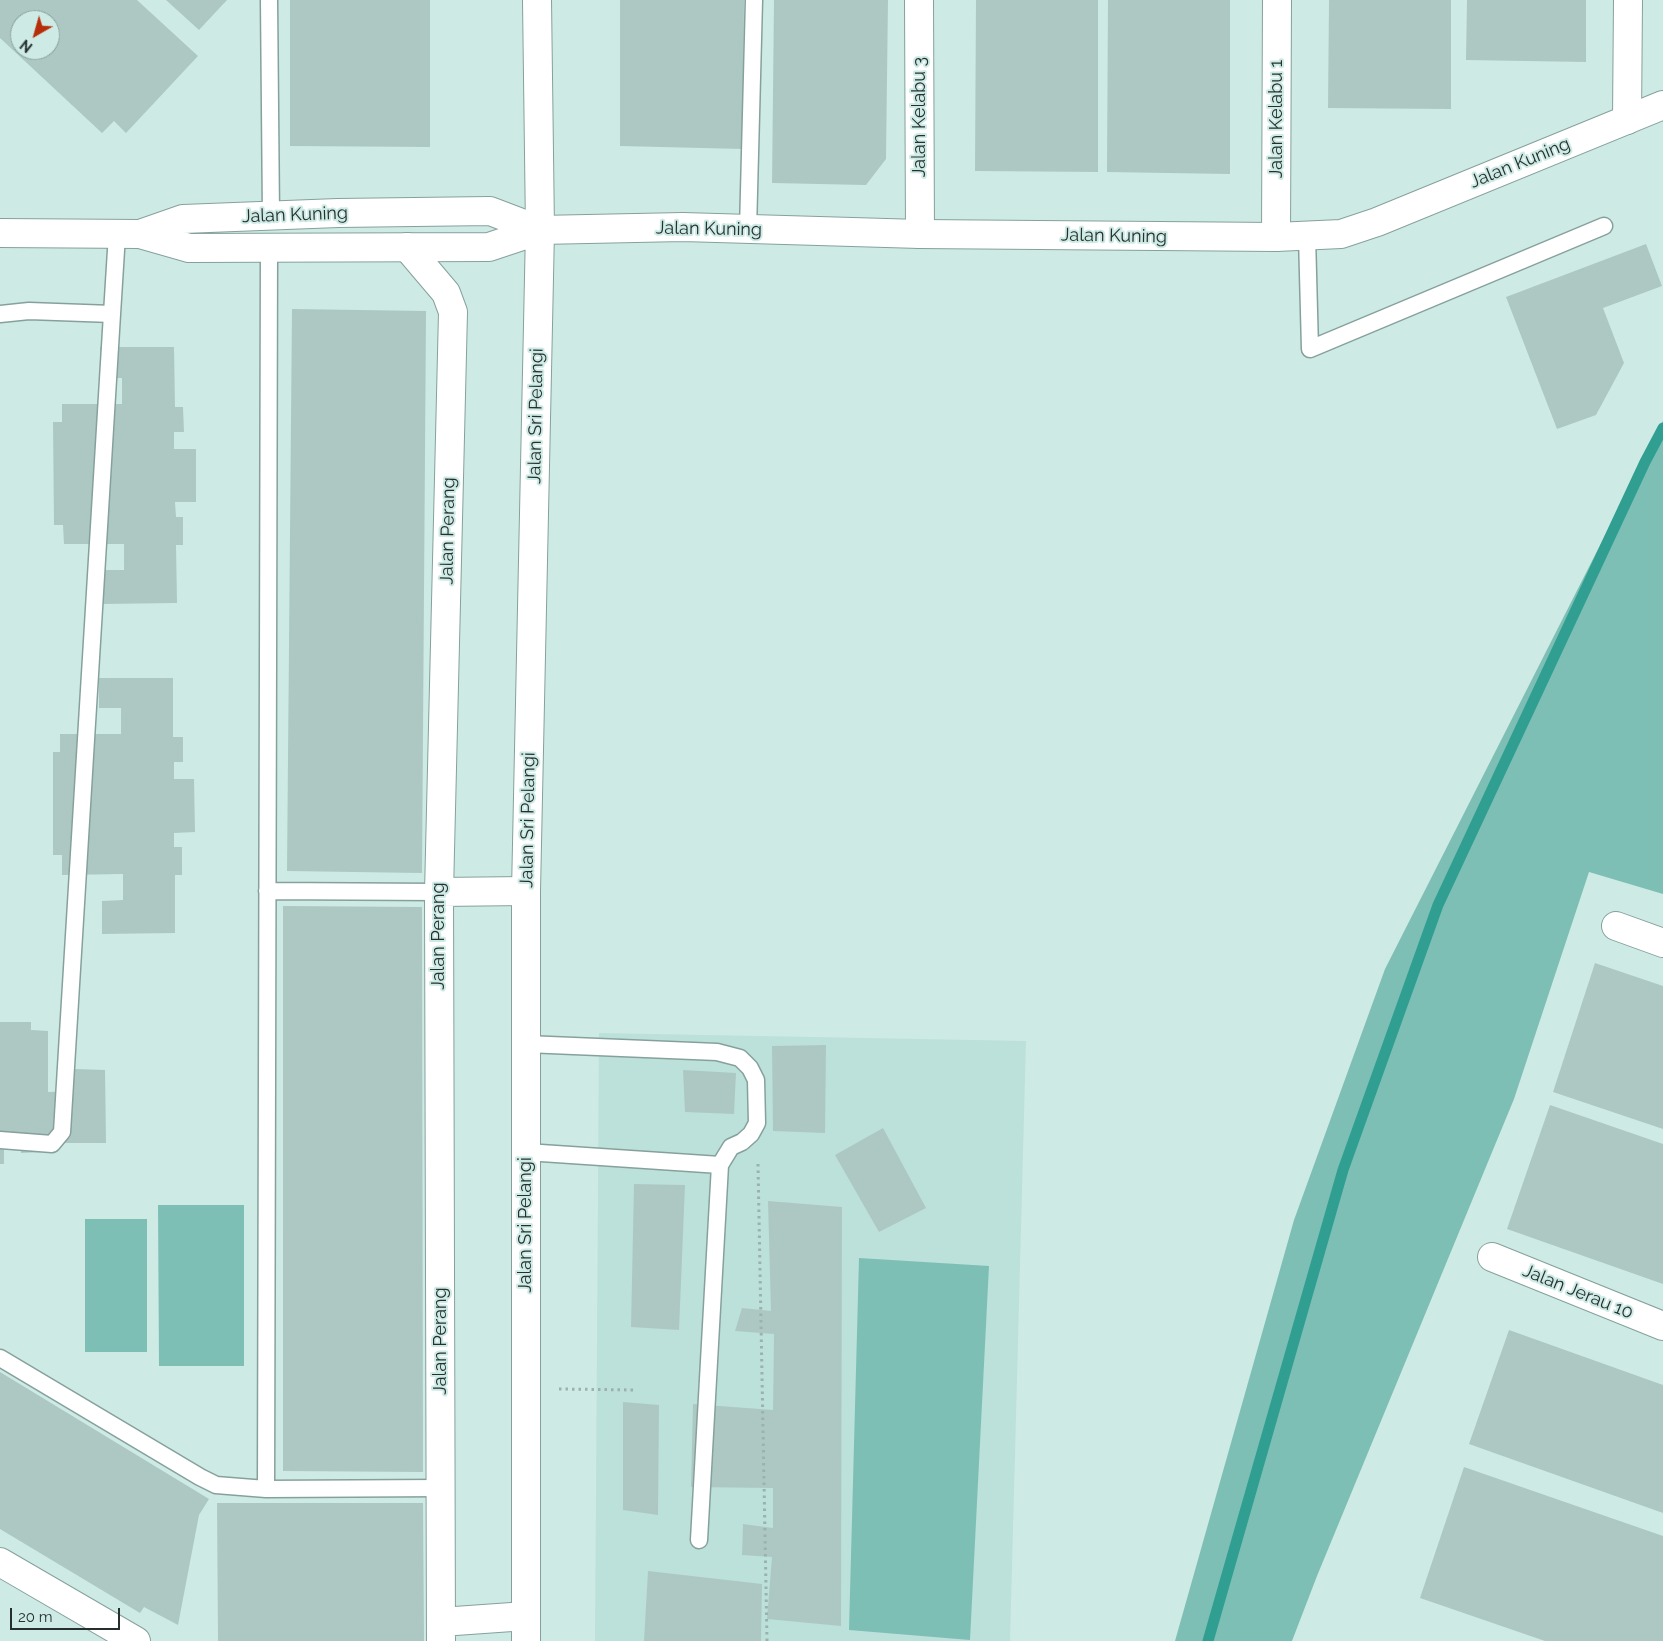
<!DOCTYPE html>
<style>
body{margin:0}
#map{position:relative;width:1663px;height:1641px;overflow:hidden;background:#ceeae5;font-family:Raleway,sans-serif}
canvas{display:block}
.north{position:absolute;left:10px;top:10px;width:50px;height:50px;box-sizing:border-box;background:#ceeae5;border:1px solid #8aa09c;border-radius:50%;rotate:218deg;font-size:14px;font-weight:700;line-height:20px;text-align:center;color:#25302e}
.north::after{content:'';display:block;margin:auto;width:18px;height:22px;background:#b82d09;clip-path:polygon(50% 0,100% 100%,50% 72%,0 100%)}
.scale{position:absolute;left:10px;top:1608px;width:110px;height:22px;box-sizing:border-box;border:2px solid #25302e;border-top:0;padding-left:6px;font-size:15px;line-height:18px;white-space:nowrap;color:#25302e;-webkit-text-stroke:4px #ceeae5;paint-order:stroke}
</style>
<div id="map">
<canvas width="1663" height="1641"></canvas>
<div class="north">N</div>
<div class="scale">20 m</div>
</div>
<script>
const c = document.querySelector('canvas').getContext('2d');
c.lineJoin = 'round';
function fillPath(path, color) { c.fillStyle = color; c.fill(path, 'evenodd'); }
function trace(path, color, width, dash) { c.strokeStyle = color; c.lineWidth = width; c.lineCap = dash ? 'butt' : 'round'; c.setLineDash(dash || []); c.stroke(path); }
function drawText(font, color, halo, rows, align = 'center') {
  c.font = font + ' Raleway,sans-serif'; c.lineWidth = 4; c.setLineDash([]); c.textBaseline = 'middle'; c.strokeStyle = halo; c.fillStyle = color; for (const [text, x, y, turn = 0] of rows) {
    c.save(); c.translate(x, y); c.rotate((+turn || 0) * Math.PI / 180); c.textAlign = isNaN(turn) ? turn : align; if (halo) c.strokeText(text, 0, 0); c.fillText(text, 0, 0); c.restore();
  }
}
const built = new Path2D(`
 M599,1033L1026,1041L1010,1641H595Z`);
const green = new Path2D(`
 M1663,421V894L1589,872L1514,1099L1317,1576L1292,1641H1175L1294,1220L1385,969Z
 M158,1205H244V1366H159Z
 M85,1219H147V1352H85Z
 M859,1258L989,1266L970,1640L849,1630Z`);
const stream = new Path2D(`
 M1208,1641L1343,1170L1438,905L1645,462L1663,428`);
const building = new Path2D(`
 M0,0H137L198,56L126,133L114,121L102,133L0,38ZM20,20H50V50H20Z
 M166,0H227L199,30Z
 M290,0H430V147L290,146Z
 M620,0H744L743,149L620,146Z
 M774,0H888L886,159L866,185L772,183Z
 M976,0H1098V172L975,171Z
 M1108,0H1230V174L1107,172Z
 M1329,0H1451V109L1328,108Z
 M1467,0H1586V62L1466,60Z
 M1646,244L1662,286L1603,308L1624,363L1596,415L1557,429L1506,297Z
 M292,309L426,311L422,873L287,871Z
 M100,347H174L175,407H183L184,432H174V449H196V502H175L176,517H183V545H176L177,603L103,604V570H124V544H64L63,525H54L53,422H62V404H122V378H100Z
 M99,678H173V737H183V762H174V779H194L195,832L174,833V847H182V875H175V933L102,934V901L123,900V874L62,875V855H53V752H60V734H121V708H99Z
 M283,906L422,907L423,1472L283,1471Z
 M1595,963L1663,986V1129L1553,1092Z
 M0,1022H31V1030L48,1031V1092L74,1091V1069L105,1070L106,1143H45V1152L21,1153V1143H4V1164H0Z
 M826,1045L825,1133L773,1131L772,1046Z
 M683,1070L736,1073L734,1114L685,1112Z
 M1550,1105L1663,1144V1284L1507,1229Z
 M883,1128L926,1208L879,1232L835,1155Z
 M634,1184L685,1185L679,1330L631,1327Z
 M768,1201L842,1207L841,1626L767,1619L772,1557L742,1555L743,1524L773,1528V1488L691,1487L693,1404L773,1410L774,1334L735,1331L742,1308L771,1311Z
 M1509,1330L1663,1385V1513L1469,1444Z
 M0,1372L209,1499L199,1515L178,1625L144,1607L140,1613L0,1529Z
 M623,1402L659,1405L658,1515L623,1510Z
 M1464,1467L1663,1536V1641H1545L1420,1598Z
 M217,1503H423L424,1641H218Z
 M648,1571L762,1584L761,1641H644Z`);
const path = new Path2D(`
 M758,1164L767,1641
 M559,1389L636,1390`);
const service = new Path2D(`
 M269,0L271,215
 M748,230L754,0
 M1307,236L1310,349L1604,226
 M0,314L29,311L112,314L62,1132L52,1144L0,1140
 M112,314L117,234
 M267,891L439,892
 M526,1044L717,1052L740,1058L750,1068L756,1080L757,1123L751,1134L742,1142L731,1147L720,1165L699,1540
 M526,1152L720,1165
 M0,1358L200,1477L216,1485L266,1489L442,1488
 M266,1489L269,247`);
const minor = new Path2D(`
 M537,0L540,230
 M919,0L920,234
 M1627,120L1628,0
 M1276,237L1277,0
 M407,247L446,293L453,312L439,892L441,1641
 M439,892L526,891
 M1616,926L1663,943
 M1492,1257L1663,1326
 M0,1562L136,1641
 M441,1622L526,1616`);
const tertiary = new Path2D(`
 M0,233L140,234L189,248L489,247L540,230L683,227L920,234L1276,237L1341,234L1377,222L1663,105
 M140,234L183,219L338,213L490,211L540,230
 M526,1641V891L540,230`);
const streetNames = [
 ["Jalan Kelabu 3",920,117,-90],
 ["Jalan Kelabu 1",1277,119,-90],
 ["Jalan Kuning",1520,163,-22],
 ["Jalan Kuning",295,215,-2],
 ["Jalan Kuning",709,229,1],
 ["Jalan Kuning",1114,236,1],
 ["Jalan Sri Pelangi",536,416,-89],
 ["Jalan Perang",448,531,-89],
 ["Jalan Sri Pelangi",528,820,-89],
 ["Jalan Perang",439,936,-90],
 ["Jalan Sri Pelangi",526,1225,-90],
 ["Jalan Jerau 10",1578,1292,22],
 ["Jalan Perang",441,1341,-90]
];
fillPath(built, '#bce1da');
fillPath(green, '#7ebfb5');
trace(stream, '#309f92', 11);
fillPath(building, '#adc8c3');
trace(service, '#86a19c', 19);
trace(minor, '#86a19c', 30);
trace(tertiary, '#86a19c', 30);
trace(path, '#9ab1ad', 3, [2.5, 4]);
trace(service, '#fff', 16);
trace(minor, '#fff', 28);
trace(tertiary, '#fff', 28);
drawText('18px', '#25302e', '#ceeae5', streetNames);
</script>
